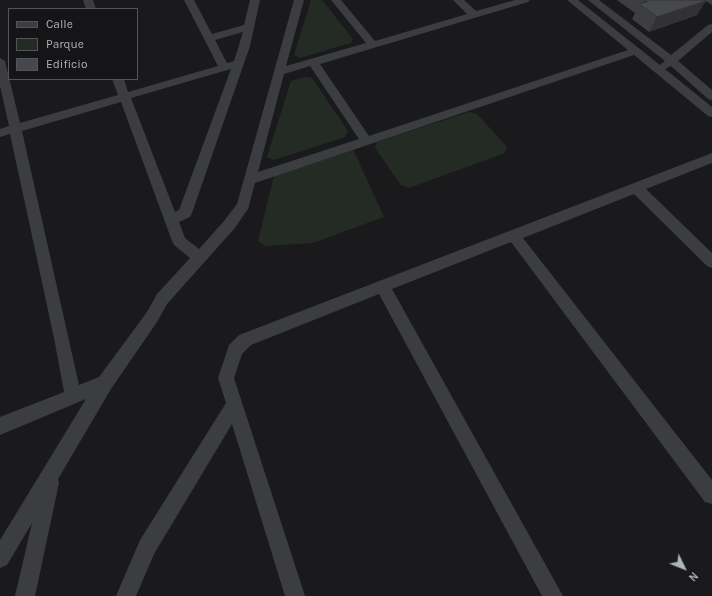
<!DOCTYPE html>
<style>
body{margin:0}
#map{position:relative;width:712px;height:596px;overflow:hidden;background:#1a1a1c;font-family:Karla,sans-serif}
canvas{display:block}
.legend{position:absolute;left:8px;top:8px;width:130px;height:72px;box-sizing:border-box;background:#151517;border:1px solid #525558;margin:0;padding:5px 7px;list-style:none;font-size:12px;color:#adb4ba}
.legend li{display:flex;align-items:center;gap:8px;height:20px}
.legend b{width:20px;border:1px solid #525558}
.north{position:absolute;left:664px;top:548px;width:40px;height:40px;-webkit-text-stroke:3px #151517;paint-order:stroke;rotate:133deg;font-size:11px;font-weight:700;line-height:16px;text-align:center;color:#adb4ba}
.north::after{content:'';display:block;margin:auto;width:14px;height:18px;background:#adb4ba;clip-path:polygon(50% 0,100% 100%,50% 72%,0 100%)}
</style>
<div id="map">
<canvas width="712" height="596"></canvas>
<ul class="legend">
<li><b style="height:5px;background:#3b3d40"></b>Calle</li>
<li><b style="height:11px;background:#242b24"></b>Parque</li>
<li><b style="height:11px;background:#47484c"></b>Edificio</li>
</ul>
<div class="north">N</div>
</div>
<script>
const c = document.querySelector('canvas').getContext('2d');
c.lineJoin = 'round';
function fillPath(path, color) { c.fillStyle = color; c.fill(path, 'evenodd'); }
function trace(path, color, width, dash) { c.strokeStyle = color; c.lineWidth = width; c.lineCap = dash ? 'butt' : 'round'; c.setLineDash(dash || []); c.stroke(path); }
const green = new Path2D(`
 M311,0H322L353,39L351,43L300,58L294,55Z
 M305,77L312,78L348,131L345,137L274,160L267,157L291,81Z
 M469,112L477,114L507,147L505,153L409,188L401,185L375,148L377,142Z
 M353,149L384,217L313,243L265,246L258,241L274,175Z`);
const street = new Path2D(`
 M83,0H93L96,9H86Z
 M184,0H194L212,34L244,25L250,0H260L250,46L192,213L190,217L179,222L185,238L199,249L224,221L237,204L294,0H304L286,66L366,43L331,0H341L375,41L467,14L453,0H464L476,11L515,0H530L528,2L320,64L369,136L628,50L567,0H578L660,65L665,61L588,0H599L671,55L708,25L712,24V32L678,61L712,90V100L708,99L671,66L665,69L712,107V117L708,116L634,55L255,183L248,209L234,229L167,304L157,322L111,389L58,479L59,483L35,596H15L32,523L7,565L0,568V540L86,399L0,435V417L64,392L54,338L10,134L0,137V129L9,126L0,86V58L5,61L20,123L118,95L112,79H124L128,92L218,66ZM243,32L234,61L227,63L215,40ZM310,66L359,139L258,172L284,74ZM231,69L179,210L175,212L131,98ZM121,102L172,241L174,245L190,258L157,294L147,312L99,377L79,385L22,131Z
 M704,0H712V5Z
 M712,153V163L646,189L712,253V268L707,266L634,194L523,238L712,480V504L705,502L511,242L392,289L563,596H542L379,294L251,345L242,354L234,378L305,596H285L232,424L154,554L136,596H116L140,540L226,403L218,378L229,345L239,335Z`);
const wall = new Path2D(`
 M617,0H704L697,15L649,32L632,19L635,13Z`);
const shadedWall = new Path2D(`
 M706,1L697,15L649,32L657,17Z`);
const building = new Path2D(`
 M644,0H704L706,1L657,17L639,4L647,2Z`);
fillPath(green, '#242b24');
fillPath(street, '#3b3d40');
fillPath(wall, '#3d3e41');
fillPath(shadedWall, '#323235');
fillPath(building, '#47484c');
trace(building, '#323235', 1);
</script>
